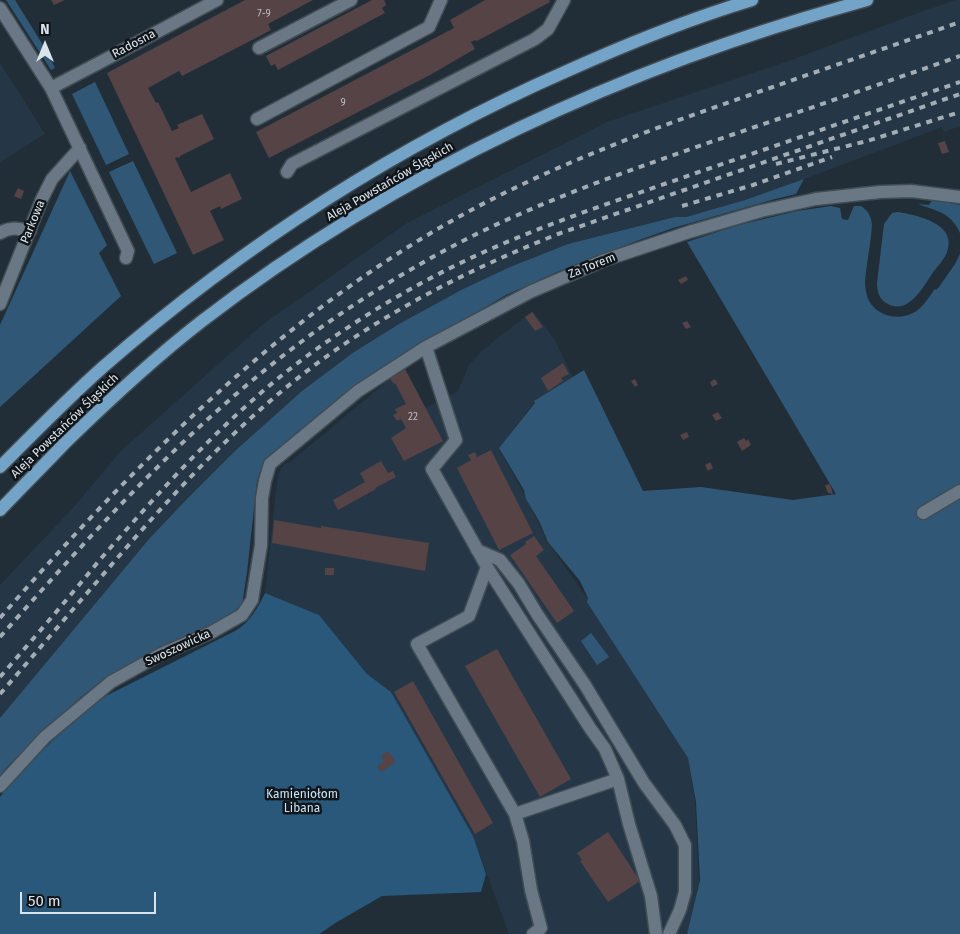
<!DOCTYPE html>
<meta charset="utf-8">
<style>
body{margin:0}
#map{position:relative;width:960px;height:934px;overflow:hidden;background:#212e38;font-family:"Fira Sans",sans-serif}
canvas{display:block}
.north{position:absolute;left:20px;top:20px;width:50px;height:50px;-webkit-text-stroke:4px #10151a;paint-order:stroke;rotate:0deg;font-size:14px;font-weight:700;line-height:20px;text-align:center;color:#dce4eb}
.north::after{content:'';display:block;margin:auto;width:18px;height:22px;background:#dce4eb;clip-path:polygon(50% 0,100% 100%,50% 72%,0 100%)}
.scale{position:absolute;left:20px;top:892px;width:136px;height:22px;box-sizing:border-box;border:2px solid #dce4eb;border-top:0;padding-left:6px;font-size:15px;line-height:18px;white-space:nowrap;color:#dce4eb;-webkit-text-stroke:4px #10151a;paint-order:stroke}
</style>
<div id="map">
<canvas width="960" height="934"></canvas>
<div class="north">N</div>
<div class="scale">50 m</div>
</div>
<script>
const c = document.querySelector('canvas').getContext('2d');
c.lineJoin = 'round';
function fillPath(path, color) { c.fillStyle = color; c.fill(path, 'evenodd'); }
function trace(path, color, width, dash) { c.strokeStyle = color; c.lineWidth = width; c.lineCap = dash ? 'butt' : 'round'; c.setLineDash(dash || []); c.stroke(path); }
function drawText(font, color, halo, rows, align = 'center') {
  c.font = font + ' "Fira Sans",sans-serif'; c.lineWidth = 5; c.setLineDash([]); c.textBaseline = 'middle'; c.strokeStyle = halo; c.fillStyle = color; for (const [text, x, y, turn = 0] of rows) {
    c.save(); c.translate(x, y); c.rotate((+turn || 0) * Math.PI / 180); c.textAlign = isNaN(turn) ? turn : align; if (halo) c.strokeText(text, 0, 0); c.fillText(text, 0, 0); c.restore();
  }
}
const built = new Path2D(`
 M957,0H960V126L944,132L942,127L804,179L745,200L685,217H675L568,244L510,267L463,289L399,324L354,352L302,391L236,450L186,500L149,539L0,718V585L72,509L121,451L262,325L407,223L607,122L783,63L926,10Z
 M0,63L45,134L0,162Z
 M533,311L554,339L573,377L534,401L535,402L499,448L523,492L547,541L601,618L688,758L695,801L699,883L687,934H509L473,836L391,692L367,674L319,615L265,593L277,483L278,475L282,467L287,462L289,463L384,384L390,378L389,377L405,369L426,408L458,391L469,365L480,353L495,340Z`);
const green = new Path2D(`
 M6,0H15L46,50L55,68L51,70Z
 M95,82L129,154L106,165L72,94Z
 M133,161L177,253L154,264L109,172Z
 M70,171L107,245L99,253L121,296L0,407V325Z
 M804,179L796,194L775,199L673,228L642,239L559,271L506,295L398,358L340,399L295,434L264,460L257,481L247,572L242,605L226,618L198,632L149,653L103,680L81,697L41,733L6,768L0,776V718L149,539L186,500L236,450L302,391L354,352L399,324L463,289L510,267L568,244L675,217H686L745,200Z
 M932,200L960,205V233C951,212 936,211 918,204L929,205Z
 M831,206L840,208L842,219L848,220L854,206H861C868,211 871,215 872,225C871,238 869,251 867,264C866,273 864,282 866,291C869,314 896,323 915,312C923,307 929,297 935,289L936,290L939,287L955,264L960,254V934H687L700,880L696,802L688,758L587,602L588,598L580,581L548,542L539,521L526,499L524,490L499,448L535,403L534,401L584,370L643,491L701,487L793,500L836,494L687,242L735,226L797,211Z
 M898,212C917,215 958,224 947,252C945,258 939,265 934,271C924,285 909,317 886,303C879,299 877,291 877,283L884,224L892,213Z
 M591,633L609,657L597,665L581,641Z`);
const forest = new Path2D(`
 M265,593L319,615L367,674L391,692L473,836L486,874L481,892L382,896L337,922L319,934H0V797L13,780L53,740L98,700L235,631C250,622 258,608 265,593Z`);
const building = new Path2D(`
 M51,0H65L54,5Z
 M245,0H313L268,24L271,30L254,39L182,76L179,71L148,88L156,103L158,102L172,131L179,128L177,125L202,114L214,139L180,156V157L179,158L178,157L175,158L191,192L230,173L242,199L221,209L220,206L210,211L224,240L193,255L107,73Z
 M372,0H384L386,5L382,8L385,13L278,70L275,64L271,66L266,56Z
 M485,0H549L550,2L477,41L475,40L471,42L475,49L430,75L269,158L256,132L454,28L450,20Z
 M945,141L949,152L942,154L938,143Z
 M18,188L24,191L21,199L14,196Z
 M686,276L688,280L681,284L678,280Z
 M532,312L543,327L535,331L525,317Z
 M687,321L691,327L686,329L682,323Z
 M563,363L569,374L561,378L563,381L548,391L541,378Z
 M405,369L443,441L404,461L391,438L406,428L401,419L397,421L393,415L397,413L395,409L406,404L395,383L394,384L389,377Z
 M635,379L638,385L635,387L631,381Z
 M715,379L718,384L712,387L710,382Z
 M718,412L722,418L716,421L712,415Z
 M687,432L689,437L683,440L680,435Z
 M744,438L746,441L748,439L751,445L742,451L737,442Z
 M491,450L533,533L499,550L457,468L471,460L468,455L475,452L477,457Z
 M381,461L388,473L393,471L396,477L375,488L376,489L338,510L333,500L365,482L360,473Z
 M710,462L713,468L708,471L705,465Z
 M830,484L833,494L828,493L825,485Z
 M274,520L321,528V526L429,543L425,571L272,543Z
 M534,536L544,550L536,556L574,611L557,623L510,555L526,544L525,542Z
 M325,568H334V575H325Z
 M497,649L571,779L540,797L465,666Z
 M413,681L493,823L475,834L394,692Z
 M388,751L396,762L381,772L377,766L384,761L381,756Z
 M608,832L640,881L608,902L580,861L582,860L577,853Z`);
const minor = new Path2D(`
 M0,8L51,88L128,251L126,258
 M259,48L351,0
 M51,88L114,55L217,0
 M257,119L429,27L441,0
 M287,172L292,164L535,39L548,29L564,0
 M0,233C10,226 19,229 30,231
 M0,304L42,199L52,179L80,148
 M426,347L456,440L432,469L487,567L590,728L605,749L618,779L629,824L651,896L656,934
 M923,513L960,491
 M477,550L500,560L519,584L537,614L585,685L644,783L675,825L685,845V892L680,910L669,934
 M487,567L469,616L417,644L515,814L523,841L531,890L541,928L533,934
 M0,786L45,737L111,682L161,654L212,632L242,615L252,600L261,545L262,498L265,481L270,464L358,391L426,347L530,292L602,261L689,232L761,211L816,199L880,192L911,191L960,197
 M515,814L618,779`);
const major = new Path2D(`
 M0,467C34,433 67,399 103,367C244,244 396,146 567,71C627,44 689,19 752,0
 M0,510C21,488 43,466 64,444C108,401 153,359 202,321C398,170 629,65 867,0`);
const rail = new Path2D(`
 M776,164L867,141L960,112
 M682,206L753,185L832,157
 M0,618C136,462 290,307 475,208C562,162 654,128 747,96C818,71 889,47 960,22
 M0,637C80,547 161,456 254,379C308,334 367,294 429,259C516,210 610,177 705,144C790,115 875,86 960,56
 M0,677C33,639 66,601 98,562C159,492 221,422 295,365C353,321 417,282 484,252C553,221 625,198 696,173C784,143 872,112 960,82
 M0,694C34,655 67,616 101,577C173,493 248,410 340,347C409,300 480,265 558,234L960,94`);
const numberNames = [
 ["7-9",264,14],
 ["9",343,103],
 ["22",413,417]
];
const streetNames = [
 ["Radosna",134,44,-28],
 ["Aleja Powstańców Śląskich",390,182,-30],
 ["Parkowa",33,222,-68],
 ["Za Torem",592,266,-22],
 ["Aleja Powstańców Śląskich",65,426,-44],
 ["Swoszowicka",178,648,-25]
];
const parkNames = [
 ["Kamieniołom",302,795],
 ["Libana",302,809]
];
fillPath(built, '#253746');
fillPath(green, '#305876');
fillPath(forest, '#29587b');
fillPath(building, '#554345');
trace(minor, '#414c54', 15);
trace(major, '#414c54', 15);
trace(minor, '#697884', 12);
trace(major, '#74a3c8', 12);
trace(rail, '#a3adb5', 4, [6, 6]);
drawText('10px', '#babcc2', null, numberNames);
drawText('12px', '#dce4eb', '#10151a', streetNames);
drawText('12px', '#c7e2f9', '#10151a', parkNames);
</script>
